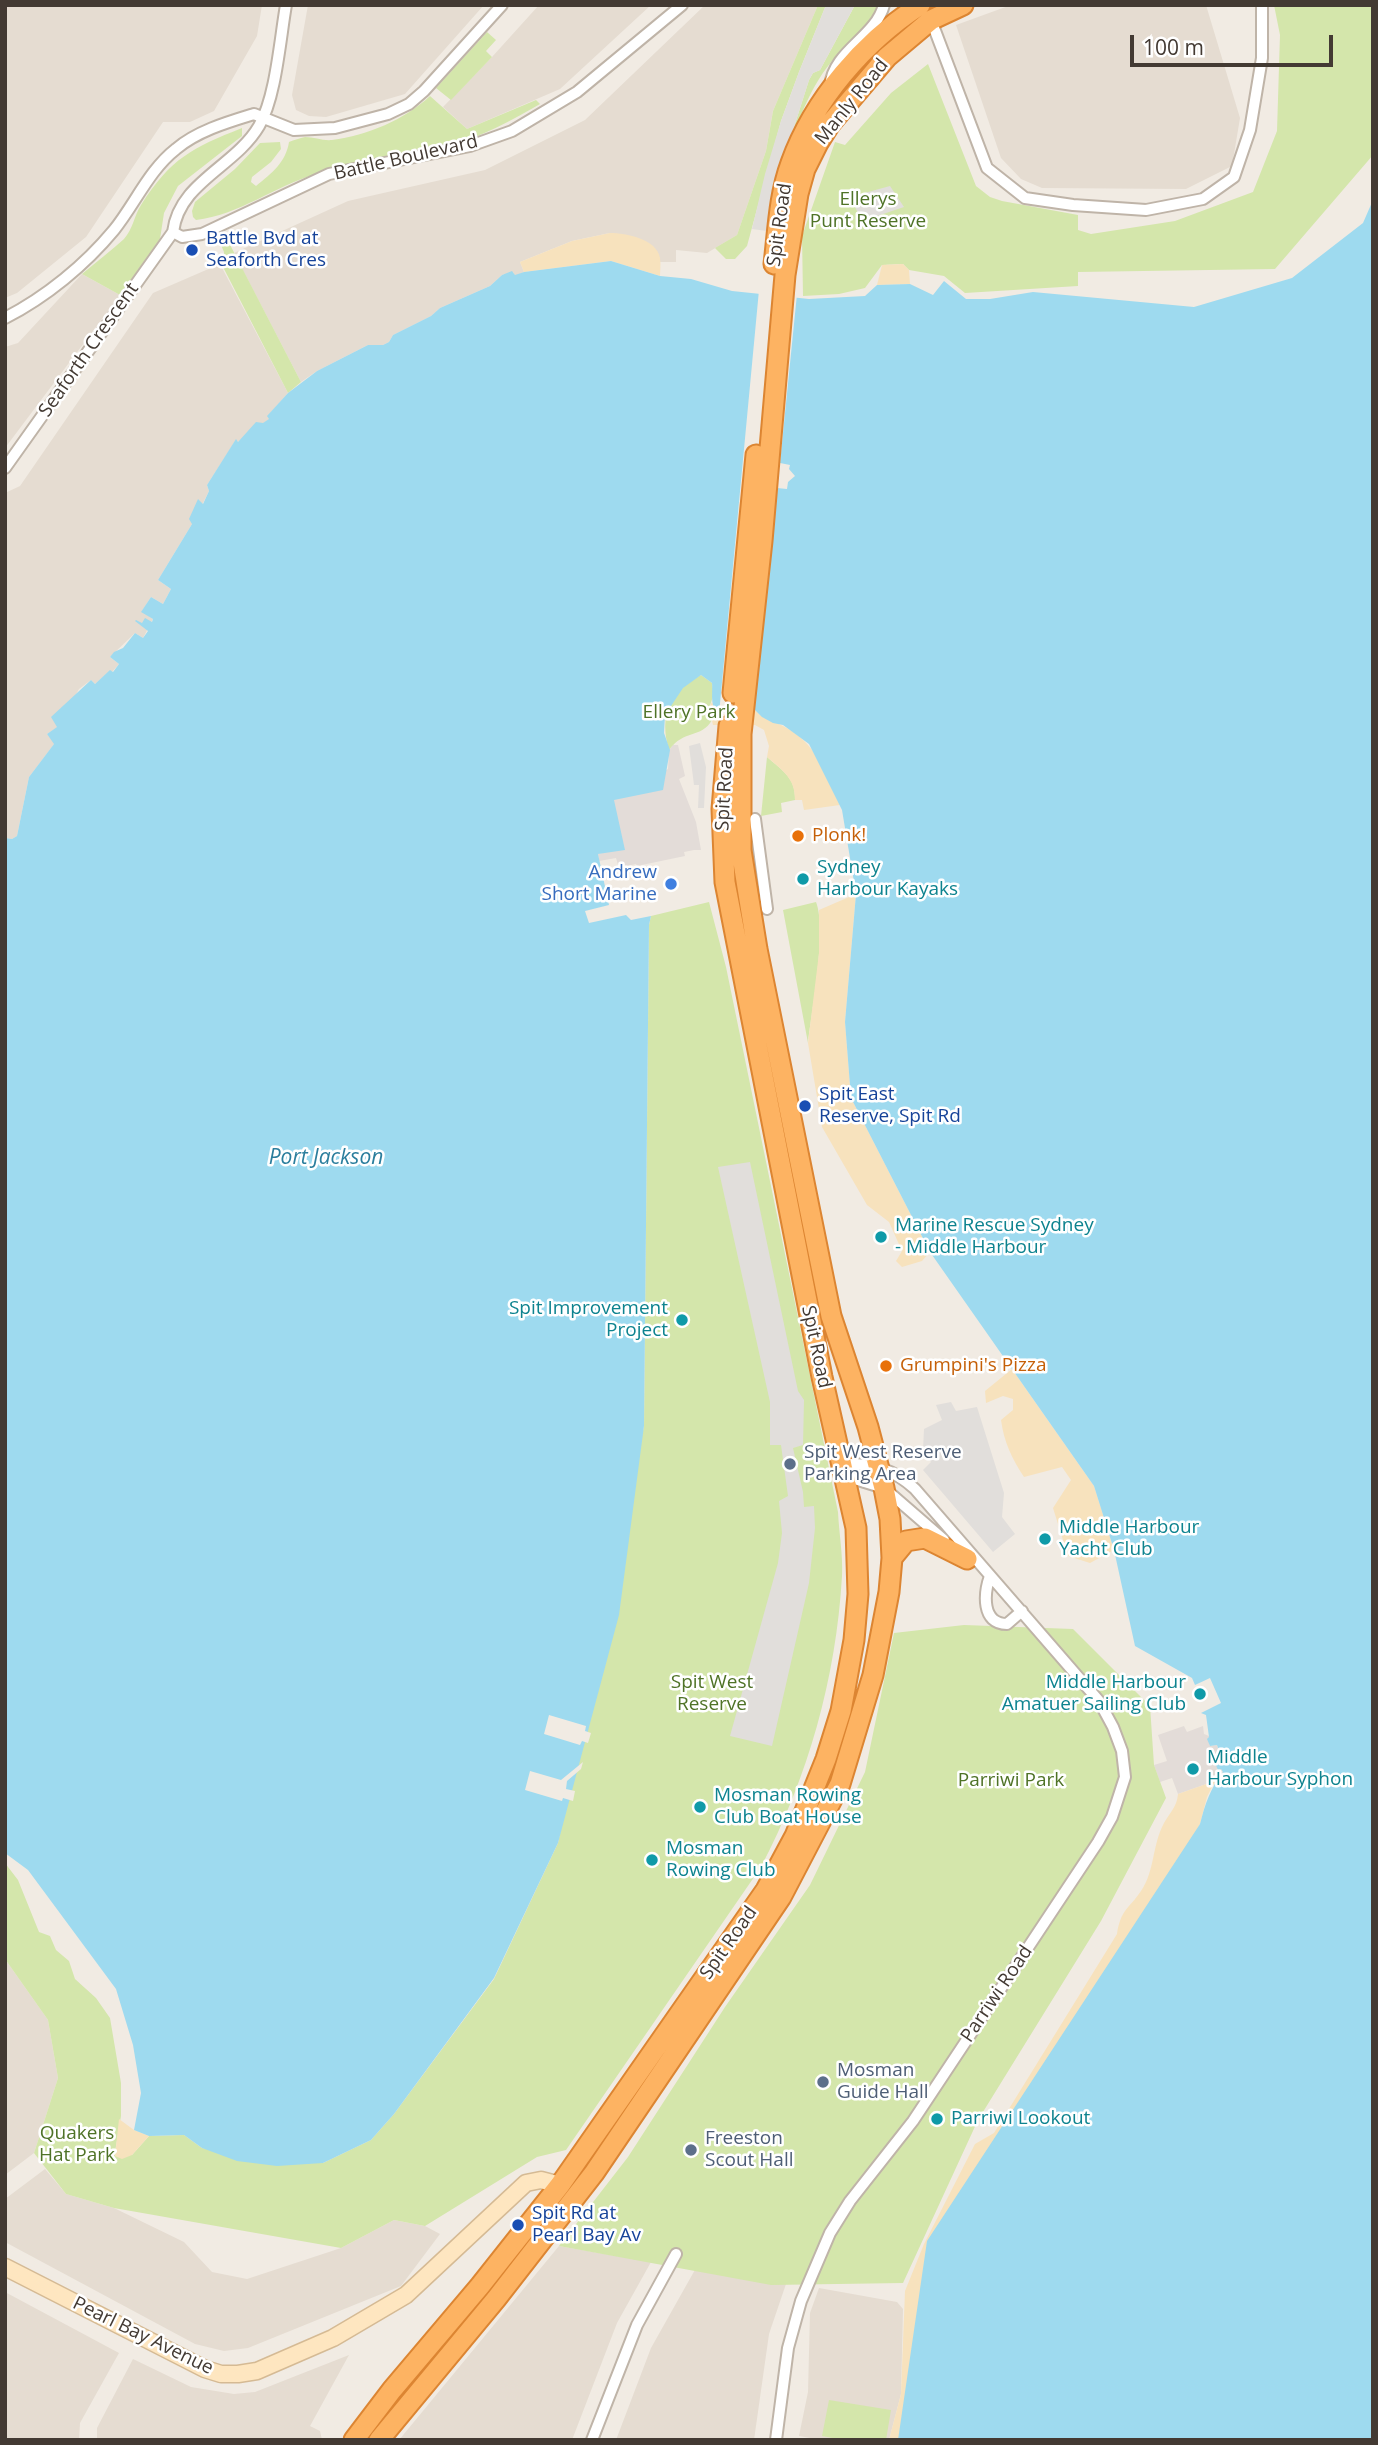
<!DOCTYPE html>
<style>
body{margin:0}
#map{position:relative;width:1378px;height:2445px;overflow:hidden;background:#f1ebe3;font-family:"Open Sans",sans-serif}
canvas{display:block}
.frame{position:absolute;inset:0;border:7px solid #433a33;pointer-events:none}
.scale{position:absolute;left:1130px;top:35px;width:203px;height:32px;box-sizing:border-box;border:4px solid #433a33;border-top:0;padding-left:9px;font-size:21px;line-height:24px;white-space:nowrap;color:#433a33;-webkit-text-stroke:5px #fff;paint-order:stroke}
</style>
<div id="map">
<canvas width="1378" height="2445"></canvas>
<div class="frame"></div>
<div class="scale">100 m</div>
</div>
<script>
const c = document.querySelector('canvas').getContext('2d');
c.lineJoin = 'round';
function fillPath(path, color) { c.fillStyle = color; c.fill(path, 'evenodd'); }
function trace(path, color, width, dash) { c.strokeStyle = color; c.lineWidth = width; c.lineCap = dash ? 'butt' : 'round'; c.setLineDash(dash || []); c.stroke(path); }
function drawText(font, color, halo, rows, align = 'center') {
  c.font = font + ' "Open Sans",sans-serif'; c.lineWidth = 5; c.setLineDash([]); c.textBaseline = 'middle'; c.strokeStyle = halo; c.fillStyle = color; for (const [text, x, y, turn = 0] of rows) {
    c.save(); c.translate(x, y); c.rotate((+turn || 0) * Math.PI / 180); c.textAlign = isNaN(turn) ? turn : align; if (halo) c.strokeText(text, 0, 0); c.fillText(text, 0, 0); c.restore();
  }
}
const residential = new Path2D(`
 M5,5H262L257,36L214,111L190,122H163L86,237L17,293L5,298Z
 M308,5H484L405,94L326,117L309,116L296,110L292,95Z
 M539,5H651L560,89L467,129L443,107L492,57Z
 M705,5H818L773,111L766,151L737,235L707,253L676,250V262H660V258L610,233L572,241L520,262L524,272L515,276L513,272L502,275L490,286L440,308L431,316L393,335L389,342L383,345H368L317,371L301,382L234,253L348,201L485,170L585,120Z
 M1011,5H1206L1240,118L1232,166L1186,189L1042,188L1021,179L1001,158L956,25Z
 M220,264L288,393L268,416L270,419L238,442L236,440L207,485L209,491L202,505L198,500L192,524L158,580L171,589L163,604L151,597L142,611L153,619L143,638L135,633L110,657L119,664L112,672L110,671L95,684L91,680L79,689L58,727L47,734L55,743L29,777L17,836L12,839L5,838V493L20,486L153,293Z
 M82,274L120,295L5,448V347L18,343Z
 M5,1959L48,2020L58,2078L34,2153L5,2175Z
 M45,2169L66,2194L114,2208L184,2242L212,2272L247,2279L341,2248L394,2220L425,2226L440,2234L401,2286L248,2348L224,2351L195,2344L5,2242V2199Z
 M559,2246L651,2262L617,2323L572,2440H399Z
 M696,2268L787,2281L769,2334L754,2440H616L651,2348Z
 M819,2288L897,2302L903,2309L901,2394L889,2440H821L799,2436L808,2392L810,2313Z
 M5,2292L119,2353L80,2423L79,2440L5,2439Z
 M349,2355L310,2426L320,2431L322,2440H97V2428L133,2359L191,2387L234,2394L255,2392Z`);
const industrial = new Path2D(`
 M673,745H678L685,776L679,779L696,822L701,850H694L684,852L685,856L637,866L636,864L619,868L616,858L599,861L598,854L614,850V799L668,769L669,750Z
 M1184,1726L1187,1732L1203,1726L1204,1734L1209,1736L1210,1746L1217,1745L1222,1759L1216,1763L1223,1772L1215,1781L1178,1794L1172,1778L1160,1782L1154,1765L1167,1761L1158,1735Z`);
const green = new Path2D(`
 M818,5H826L799,72L781,121L747,246L735,259H726L715,248L737,235L766,151L773,111Z
 M855,5H878V14C867,32 846,45 832,61C806,92 794,134 780,171L809,80L813,73L820,70Z
 M1274,5H1373V155L1275,269L1078,272V286L965,293L944,276L909,270L903,264L882,265L865,288L839,294L803,296L802,236L835,142L845,145L891,93L928,64L976,186L990,197L1002,201L1078,215V230L1091,234L1175,221L1253,192L1277,131L1280,35Z
 M487,32L496,40L486,51L492,57L451,100L436,88Z
 M430,96L467,129L536,100L540,104C511,121 480,137 447,147C404,159 359,161 316,174C275,186 239,215 196,220L193,217L192,211L195,202L235,169L260,143L280,142L281,149L271,162L252,177L251,182L256,186C272,173 286,162 289,142C294,140 300,138 305,137C314,137 323,141 332,140C368,135 404,120 430,96Z
 M242,128V136L178,186L164,213L160,239L120,295L82,274C96,262 111,251 124,239C133,229 134,216 141,205C171,158 192,148 242,128Z
 M225,235L301,382L288,393L223,267L224,252L218,238Z
 M701,675L712,683L714,694L709,708L712,720C701,739 684,729 669,750C659,716 669,692 701,675Z
 M767,757C783,771 796,778 795,800L781,803L782,812L761,816Z
 M709,902L726,967L838,1512C839,1533 843,1555 842,1576C836,1679 808,1777 761,1867L566,2150L537,2157L425,2226L394,2220L341,2248L114,2208L66,2194L34,2153L58,2078L48,2020L5,1959V1863L18,1880L39,1932L50,1936L56,1950L69,1961L75,1979L96,1998L110,2018L121,2083V2116L115,2152L132,2155L149,2136L184,2135L202,2148L323,2163L371,2140L394,2114L494,1979L558,1843L644,1426L649,925L651,916Z
 M816,902C827,930 812,1010 808,1043L783,910Z
 M964,1625L1073,1629L1150,1706L1154,1765L1166,1798L1101,1921L978,2120L903,2283L771,2285L559,2246L628,2157L725,2007L810,1885L865,1772L894,1633Z
 M829,2400L891,2410L886,2440H843L822,2436Z`);
const sand = new Path2D(`
 M610,233C626,233 657,239 660,258C661,264 660,271 660,276L611,261L524,272L520,262L572,241Z
 M903,264L909,270L910,284L877,285L882,265Z
 M712,702L716,711L755,710C767,722 770,719 783,726C814,740 829,776 840,805L804,810L802,800H795C795,778 783,771 767,757L769,746L764,730L755,725H713L709,708Z
 M856,894L845,1022L851,1098L930,1252L922,1261L902,1267L896,1261L902,1251L889,1222L867,1205L822,1127L808,1043L819,953V910Z
 M1012,1369L1094,1486L1114,1550L1090,1563L1068,1556L1053,1508L1071,1480L1062,1467L1024,1477C1012,1459 1004,1442 1001,1420L1013,1410V1399L1003,1396L986,1403L985,1391Z
 M1215,1781L1207,1797L1200,1824L913,2440H889L901,2394L905,2291L924,2244L975,2144L994,2133L1117,1934C1121,1909 1128,1910 1141,1891C1155,1871 1152,1845 1164,1823C1170,1812 1177,1807 1178,1794Z
 M119,2119L134,2130L149,2136L132,2155L122,2159L115,2156Z`);
const parking = new Path2D(`
 M826,5H855L820,70L813,73L809,80L780,171L767,231L752,229L765,174L781,121L799,72Z
 M890,186L904,207L862,221L850,197Z
 M700,743L706,767L704,808H698L699,785H694L689,746Z
 M750,1162L798,1391L804,1400L803,1445L793,1448L803,1492L804,1507L814,1506L815,1528L809,1583L772,1746L730,1736L778,1563L782,1533L779,1501L788,1496L781,1445H770V1402L718,1167Z
 M951,1402L956,1411L977,1407L1004,1493L1002,1517L1015,1534L993,1552L923,1470L931,1462L923,1450L924,1429L942,1420L936,1405Z`);
const water = new Path2D(`
 M1373,200V2440H898L927,2241L1200,1824C1205,1804 1210,1789 1223,1772L1221,1769L1218,1770L1215,1763L1222,1759L1217,1745L1210,1746L1207,1739L1209,1737L1206,1715L1201,1713L1221,1703L1210,1678L1195,1685L1192,1678L1135,1646L1114,1550L1094,1486L930,1252L851,1098L845,1022L856,894L842,810L809,744L783,725L773,723L762,717L755,710L716,711C710,704 713,692 712,683L701,675L683,688L665,715L664,733L670,750L663,790L614,800L625,850L598,854L609,905L585,911L589,923L626,915L631,920L651,916L649,925L644,1426L619,1615L558,1843L494,1978L394,2114L371,2140L323,2163L277,2166L237,2161L202,2148L184,2135L149,2136L134,2130L141,2093L133,2045L116,1989L28,1870L5,1853V838L12,839L17,836L29,777L54,744L47,734L57,727L51,717L91,680L95,684L110,670L113,672L119,664L110,657L114,652L123,648L135,633L143,638L148,631L135,621L136,620L142,623L145,618L152,622L153,619L141,612L151,597L163,604L171,589L158,580L192,524L189,519L198,499L203,504L209,491L207,485L236,439L238,442L256,422L263,423L269,419L267,416L288,393L317,371L368,345H383L389,342L393,335L431,316L440,308L490,286L502,275L512,271L515,275L524,272L611,261L660,276L691,279L732,291L809,299L865,296L877,285L910,284L933,295L944,281L966,299H990L1033,292L1194,307L1292,278L1363,223Z`);
const pier = new Path2D(`
 M759,290L797,294L780,463L790,465L789,469L795,476L788,482L787,489L777,488L754,714H719Z
 M549,1715L586,1726L585,1731L591,1733L588,1743L582,1741L580,1745L544,1734Z
 M583,1762L581,1769L567,1781L566,1789L575,1791L573,1801L563,1798L562,1801L525,1790L530,1771L561,1780Z`);
const street = new Path2D(`
 M931,20L987,168L1025,198L1073,205L1146,210L1203,199L1234,177L1250,130L1262,58V5
 M830,86C834,50 875,38 884,5
 M173,232L182,237L202,234L329,174L470,146L512,131L577,92L682,5
 M5,318C46,297 85,265 114,230C135,204 149,170 176,149C197,131 228,122 254,114L294,130L335,128L388,114L409,104L424,91L502,5
 M5,468L173,232C179,182 235,167 259,126C276,97 280,39 286,5
 M755,819L767,909
 M845,1476L884,1488L944,1540
 M990,1576C984,1593 981,1624 1007,1624L1022,1611
 M592,2440L637,2325L676,2254
 M776,2440L788,2348L801,2301L830,2233L850,2201L913,2121L1098,1842L1112,1817L1125,1777L1122,1751L1113,1727L1099,1701L915,1489C894,1469 871,1463 843,1464`);
const secondary = new Path2D(`
 M5,2267L205,2369L221,2374H238L257,2371L333,2338L406,2295L526,2183L541,2180L560,2185`);
const highway = new Path2D(`
 M774,264C778,231 779,195 791,163C814,99 864,42 920,5
 M733,693L756,455
 M892,1558L906,1541L925,1538L967,1559
 M354,2440L392,2390L480,2286L560,2185L766,1890L795,1836L826,1759L841,1711L854,1640L858,1594L856,1528L822,1377L725,882L722,809L729,726
 M379,2440L496,2299L594,2173L781,1897L840,1784L873,1675L889,1592L892,1558L890,1519L884,1488L868,1427L831,1316L757,949L741,850V734L762,541L785,275L798,194L805,169L818,143L830,124L887,57L931,20L963,5`);
const markers = [
 [192,250,7,"#1a4fb4"],
 [798,836,7,"#e8710a"],
 [803,879,7,"#0f9aa8"],
 [671,884,7,"#3f7fe0"],
 [805,1106,7,"#1a4fb4"],
 [881,1237,7,"#0f9aa8"],
 [682,1320,7,"#0f9aa8"],
 [886,1366,7,"#e8710a"],
 [790,1464,7,"#5c6f8a"],
 [1045,1539,7,"#0f9aa8"],
 [1200,1694,7,"#0f9aa8"],
 [1193,1769,7,"#0f9aa8"],
 [700,1807,7,"#0f9aa8"],
 [652,1860,7,"#0f9aa8"],
 [823,2082,7,"#5c6f8a"],
 [937,2119,7,"#0f9aa8"],
 [691,2150,7,"#5c6f8a"],
 [518,2225,7,"#1a4fb4"]
];
const streetNames = [
 ["Manly Road",852,102,-51],
 ["Battle Boulevard",406,158,-13],
 ["Spit Road",780,225,-82],
 ["Seaforth Crescent",89,350,-55],
 ["Spit Road",725,789,-87],
 ["Spit Road",816,1347,78],
 ["Spit Road",729,1943,-55],
 ["Parriwi Road",997,1994,-56],
 ["Pearl Bay Avenue",143,2336,26]
];
const parkNames = [
 ["Ellerys",868,200],
 ["Punt Reserve",868,222],
 ["Ellery Park",689,713],
 ["Spit West",712,1683],
 ["Reserve",712,1705],
 ["Parriwi Park",1011,1781],
 ["Quakers",77,2134],
 ["Hat Park",77,2156]
];
const transitNames = [
 ["Battle Bvd at",206,239],
 ["Seaforth Cres",206,261],
 ["Spit East",819,1095],
 ["Reserve, Spit Rd",819,1117],
 ["Spit Rd at",532,2214],
 ["Pearl Bay Av",532,2236]
];
const foodNames = [
 ["Plonk!",812,836],
 ["Grumpini's Pizza",900,1366]
];
const cultureNames = [
 ["Sydney",817,868],
 ["Harbour Kayaks",817,890],
 ["Marine Rescue Sydney",895,1226],
 ["- Middle Harbour",895,1248],
 ["Spit Improvement",668,1309,"right"],
 ["Project",668,1331,"right"],
 ["Middle Harbour",1059,1528],
 ["Yacht Club",1059,1550],
 ["Middle Harbour",1186,1683,"right"],
 ["Amatuer Sailing Club",1186,1705,"right"],
 ["Middle",1207,1758],
 ["Harbour Syphon",1207,1780],
 ["Mosman Rowing",714,1796],
 ["Club Boat House",714,1818],
 ["Mosman",666,1849],
 ["Rowing Club",666,1871],
 ["Parriwi Lookout",951,2119]
];
const shopNames = [
 ["Andrew",657,873],
 ["Short Marine",657,895]
];
const serviceNames = [
 ["Spit West Reserve",804,1453],
 ["Parking Area",804,1475],
 ["Mosman",837,2071],
 ["Guide Hall",837,2093],
 ["Freeston",705,2139],
 ["Scout Hall",705,2161]
];
const waterNames = [
 ["Port Jackson",326,1158]
];
fillPath(residential, '#e5dcd1');
fillPath(industrial, '#e3dcd8');
fillPath(green, '#d4e6ab');
fillPath(sand, '#f7e2bd');
fillPath(parking, '#e1dedb');
fillPath(water, '#9edaef');
fillPath(pier, '#f1ebe3');
trace(street, '#bfb4a8', 14);
trace(secondary, '#d5ba94', 19);
trace(highway, '#dc8532', 23);
trace(street, '#fff', 10);
trace(secondary, '#fee6c0', 16);
trace(highway, '#fdb362', 19);
for (const [x, y, r, color] of markers) { const dot = new Path2D(); dot.arc(x, y, r, 0, 2 * Math.PI); c.fillStyle = color; c.fill(dot); trace(dot, '#fff', 2.5); }
drawText('19px', '#433a33', '#fff', streetNames);
drawText('19px', '#4f7327', '#fff', parkNames);
drawText('19px', '#164399', '#fff', transitNames, 'left');
drawText('19px', '#c56008', '#fff', foodNames, 'left');
drawText('19px', '#0d838f', '#fff', cultureNames, 'left');
drawText('19px', '#366cbe', '#fff', shopNames, 'right');
drawText('19px', '#4e5e75', '#fff', serviceNames, 'left');
drawText('italic 21px', '#2b7e9d', '#fff', waterNames);
</script>
